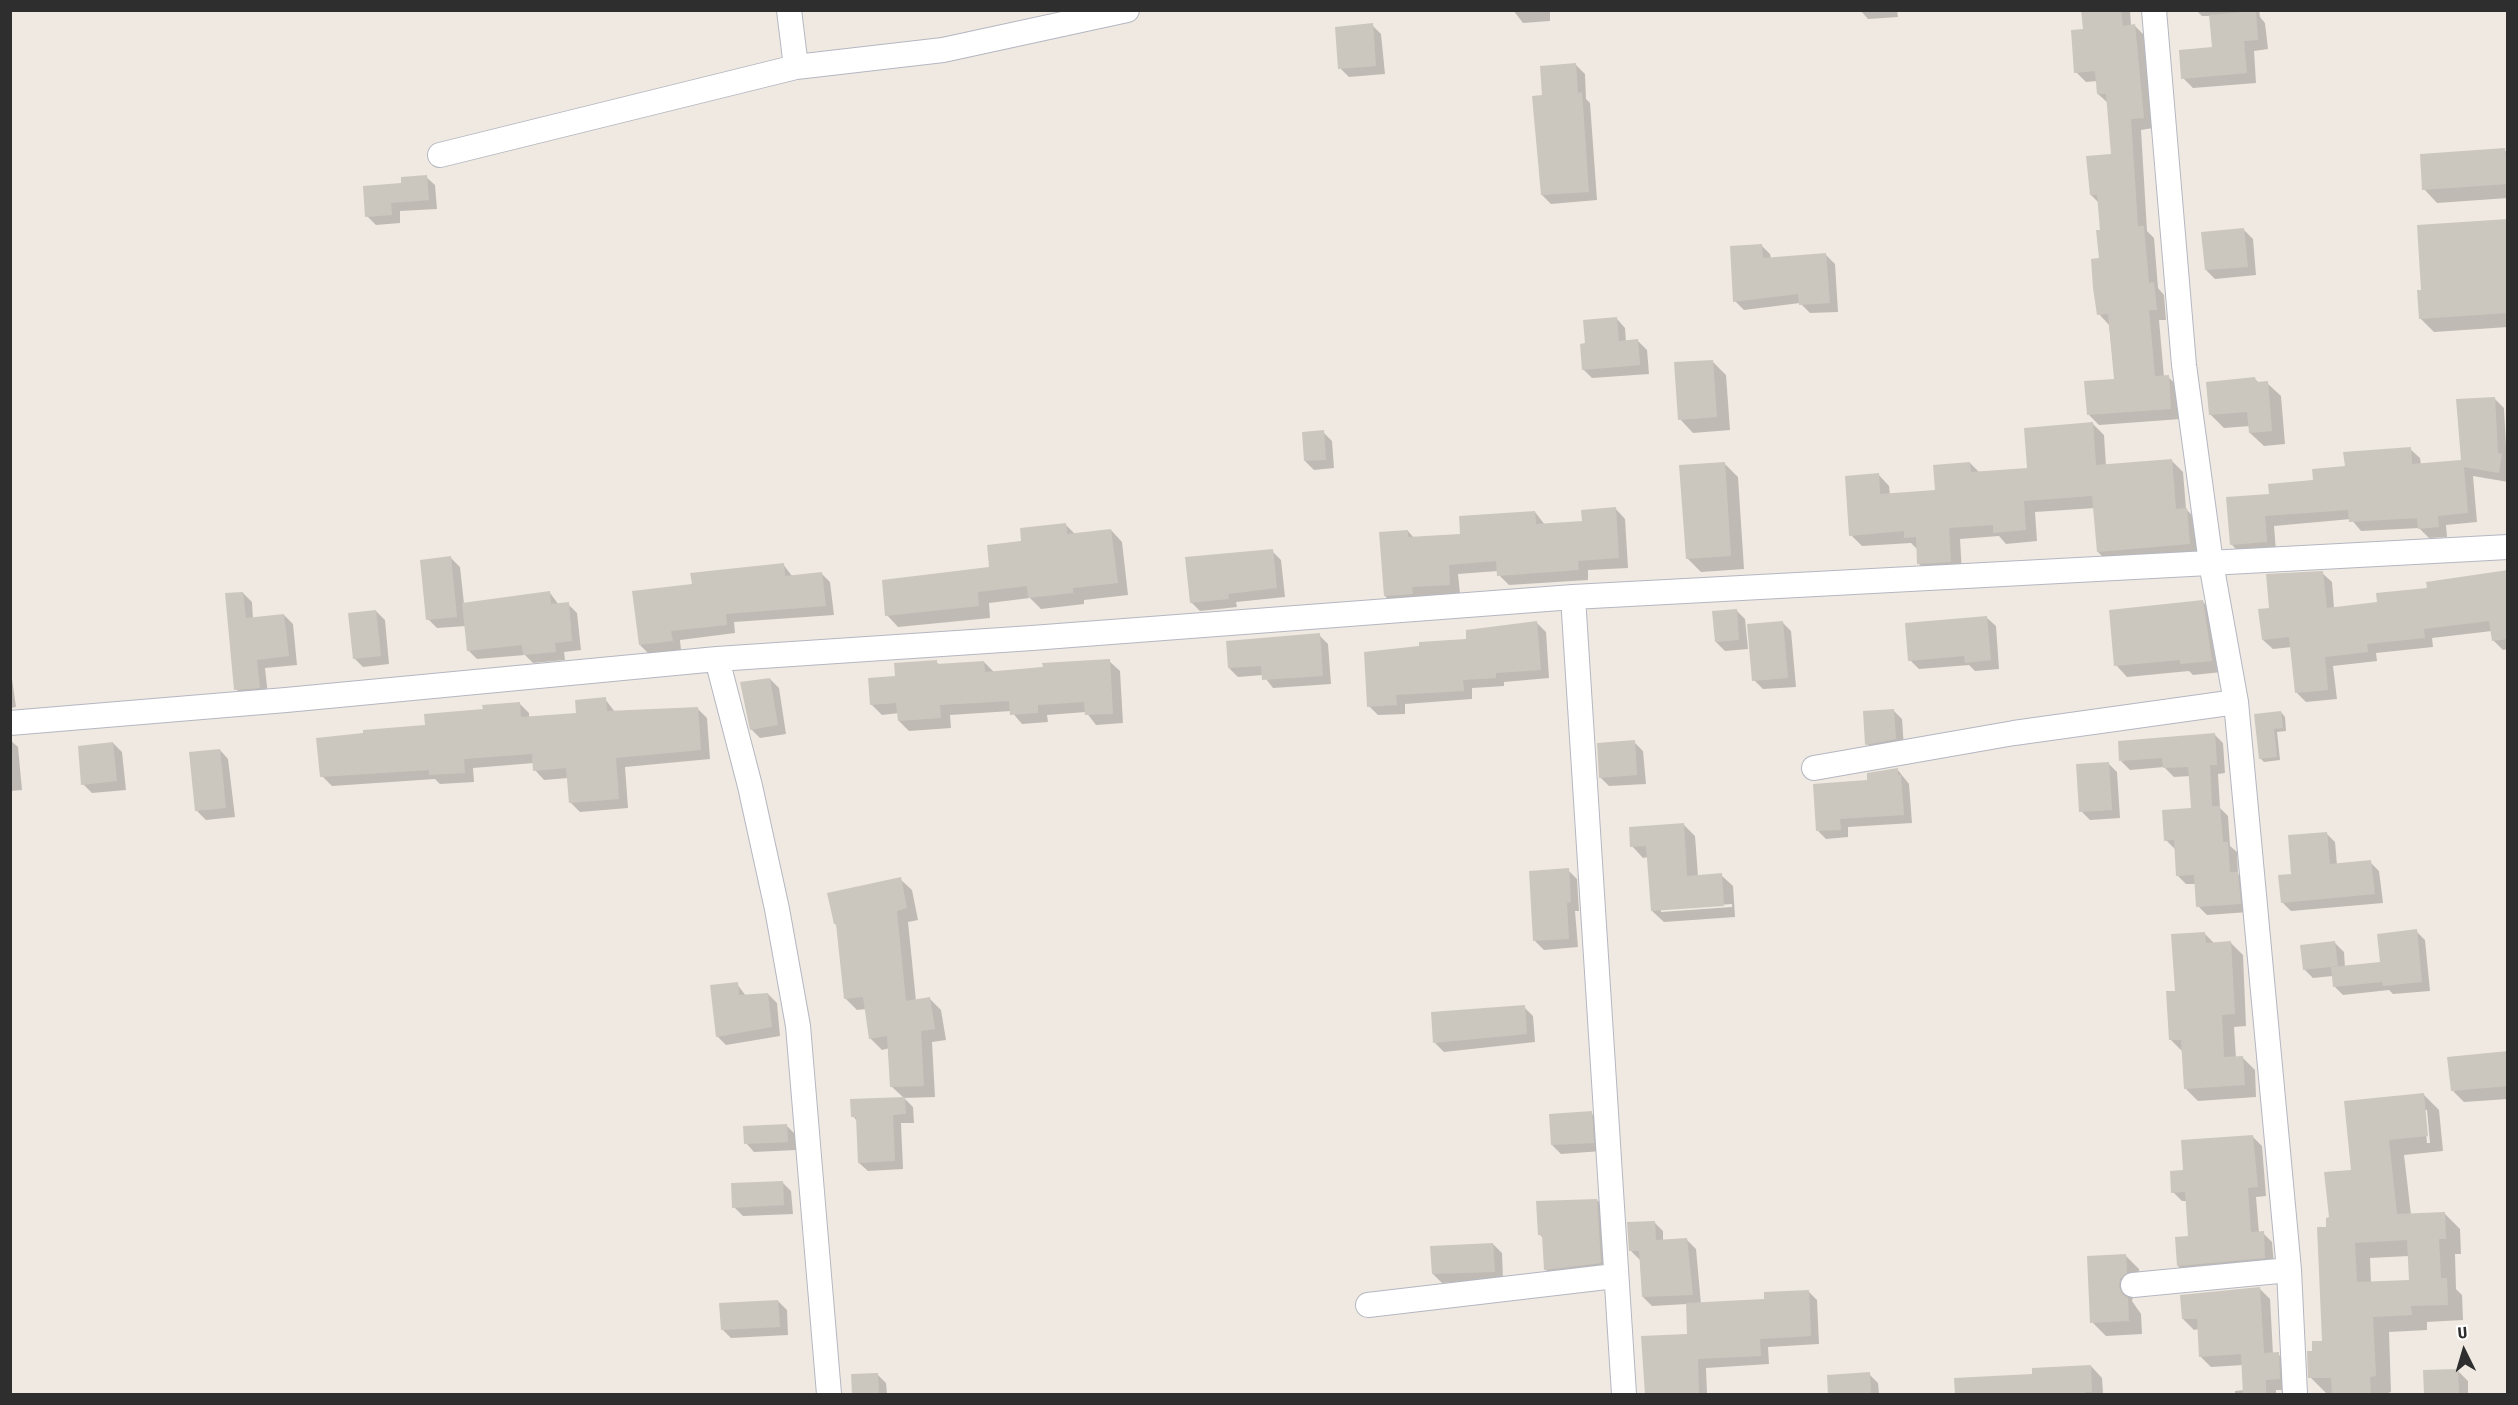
<!DOCTYPE html>
<style>
body{margin:0}
#map{position:relative;width:2518px;height:1405px;overflow:hidden;background:#efe9e1;font-family:"Fira Sans Condensed",sans-serif}
canvas{display:block}
.frame{position:absolute;inset:0;border:12px solid #2e2e2e;pointer-events:none}
.north{position:absolute;left:2434px;top:1321px;width:60px;height:60px;-webkit-text-stroke:4px #fff;paint-order:stroke;rotate:355deg;font-size:16px;font-weight:700;line-height:24px;text-align:center;color:#2e2e2e}
.north::after{content:'';display:block;margin:auto;width:21px;height:27px;background:#2e2e2e;clip-path:polygon(50% 0,100% 100%,50% 72%,0 100%)}
</style>
<div id="map">
<canvas width="2518" height="1405"></canvas>
<div class="frame"></div>
<div class="north">U</div>
</div>
<script>
const c = document.querySelector('canvas').getContext('2d');
c.lineJoin = 'round';
function fillPath(path, color) { c.fillStyle = color; c.fill(path, 'evenodd'); }
function trace(path, color, width, dash) { c.strokeStyle = color; c.lineWidth = width; c.lineCap = dash ? 'butt' : 'round'; c.setLineDash(dash || []); c.stroke(path); }
const shadow = new Path2D(`
 M1513,10H1550V21L1523,23Z
 M1860,10H1897L1898,17L1868,19Z
 M2083,10H2130L2131,26H2135L2145,36L2153,128L2141,130L2147,231L2154,238L2158,288L2164,295L2166,320H2159L2164,377H2168L2179,387L2181,419L2099,425L2089,415L2115,380L2109,325L2099,314L2102,231L2099,203L2091,195L2113,155L2108,103L2098,94L2097,81L2086,82L2076,72L2085,30Z
 M2196,10H2259L2260,17L2265,23L2268,49L2254,51L2256,83L2193,88L2183,78L2214,49L2211,16H2202Z
 M1372,25L1381,34L1385,74L1349,77L1340,68Z
 M1576,65L1585,74L1586,99L1590,103L1597,200L1551,204L1542,195L1543,97Z
 M2504,150L2508,153V198L2437,203L2424,189Z
 M426,177L435,185L437,209L400,211V223L376,225L367,216L403,185Z
 M2508,220V327L2434,332L2420,318L2423,291Z
 M2244,230L2253,239L2256,275L2215,279L2206,270Z
 M1761,245L1770,254L1771,259L1826,255L1835,264L1838,312L1810,313L1800,303L1744,310L1735,301Z
 M1617,319L1625,328L1626,342L1638,341L1647,350L1649,374L1592,378L1583,369L1587,345Z
 M1712,361L1726,375L1730,430L1693,433L1680,419Z
 M2255,379L2259,383H2267L2281,396L2285,444L2264,446L2250,433V426L2224,428L2210,414Z
 M2494,398L2504,408L2508,482L2473,476L2477,522L2446,525L2447,537L2429,538L2419,528L2361,531L2351,519L2274,526L2276,551L2241,554L2232,545L2271,495L2346,468L2410,449L2420,458L2421,465L2463,461Z
 M2093,424L2104,435L2106,466L2172,461L2183,472L2186,509L2198,521L2200,555L2109,563L2098,552L2095,508L2035,512L2037,541L2006,544L1999,536L1960,539L1962,573L1930,575L1919,564L1917,549L1911,543L1862,546L1851,535L1878,474L1889,486L1890,495L1937,492L1970,463L1980,473L2028,469Z
 M1323,432L1332,441L1334,468L1314,470L1305,461Z
 M1724,463L1738,477L1744,569L1701,572L1687,558Z
 M1615,508L1625,519L1628,568L1588,570V580L1509,585L1499,575L1498,571L1458,574L1460,594L1395,606L1385,596L1408,531L1414,538L1462,535L1535,512L1545,525L1583,522Z
 M1065,524L1075,534L1111,530L1122,542L1128,595L1084,600V604L1041,609L1030,598L989,603L990,618L898,627L887,615L991,569L1023,542Z
 M1272,551L1281,560L1285,597L1236,602L1237,607L1200,611L1191,602Z
 M451,558L460,567L464,604L550,593L559,605L568,604L577,613L581,650L564,652L565,660L533,663L525,655L477,659L468,650L466,626L437,628L428,619Z
 M783,564L792,576L821,573L830,582L834,615L734,622L735,633L680,640L681,650L649,654L640,645L693,586Z
 M2508,571V649L2503,650L2493,640L2492,631L2432,638L2433,647L2376,653L2377,661L2333,666L2337,699L2306,702L2297,693L2292,647L2273,649L2263,640L2271,610L2322,573L2332,582L2334,608L2378,603Z
 M243,593L252,602L253,619L284,615L293,624L297,665L265,668L268,696L245,698L236,689Z
 M2203,602L2214,613L2222,672L2193,675L2189,671L2127,677L2116,665Z
 M1736,610L1745,619L1748,649L1725,651L1716,642Z
 M376,611L385,620L389,664L363,667L354,658Z
 M1987,618L1996,626L1999,669L1975,671L1969,665L1919,669L1910,660Z
 M1782,622L1791,631L1796,687L1763,689L1754,680Z
 M1537,623L1546,632L1549,678L1504,682V686L1472,688V699L1405,704V714L1378,715L1369,706L1468,640Z
 M1319,635L1328,644L1331,684L1273,688L1263,675L1238,677L1229,668Z
 M1109,661L1120,671L1123,723L1096,725L1086,712L1047,715L1048,722L1022,724L1011,711L950,715L951,728L909,731L899,721V713L882,715L871,704L896,677L936,662L940,665L984,662L994,672Z
 M10,665L16,707L10,708Z
 M770,679L779,688L786,734L760,738L751,729Z
 M605,699L615,712L697,708L707,718L710,759L625,767L628,808L580,812L570,802L568,778L544,780L535,770L534,763L473,768L474,782L440,784L435,779L332,786L322,776L427,726L519,703L529,713V718L577,714Z
 M1893,710L1902,719L1904,748L1876,753L1867,744Z
 M2281,712L2285,717L2286,731L2277,732L2280,760L2264,762L2260,758Z
 M2214,734L2223,743L2225,773L2218,774L2220,808L2228,816L2230,846L2237,852L2238,874L2246,882L2249,912L2207,915L2198,906L2196,884H2186L2177,875L2175,849L2166,840L2193,809L2191,776L2174,777L2164,767L2130,770L2121,761Z
 M10,740L18,747L22,790L10,791Z
 M1634,742L1643,751L1646,784L1609,786L1600,777Z
 M113,743L122,752L126,790L92,793L83,784Z
 M220,750L228,759L235,817L206,820L197,811Z
 M2108,763L2117,772L2120,818L2090,820L2081,811Z
 M1897,769L1909,784L1912,823L1848,827V837L1826,839L1818,831L1868,782Z
 M1683,824L1695,836L1698,876L1721,875L1733,886L1735,917L1664,922L1652,911L1648,857L1643,858L1632,846ZM1732,904V907L1661,912V909Z
 M2326,833L2335,842L2337,865L2370,862L2379,871L2383,903L2291,911L2282,902L2293,875Z
 M1568,870L1577,879L1579,911H1575L1578,947L1544,950L1535,941Z
 M900,879L912,890L918,920L908,922L916,1001L930,999L941,1010L946,1040L932,1042L935,1097L904,1098L913,1107L914,1123H901L903,1169L868,1171L859,1163L857,1121L853,1116L904,1098L892,1087L890,1048L882,1050L870,1038L866,1009L857,1010L845,998L838,926L835,924Z
 M2416,931L2425,940L2430,991L2393,994L2389,990L2343,995L2334,986L2333,976L2313,978L2304,969L2335,943L2344,952L2345,967L2382,963Z
 M2204,933L2215,944L2231,943L2243,955L2246,1026L2234,1027L2236,1058L2242,1057L2255,1070L2256,1097L2198,1101L2185,1088L2183,1052L2171,1040L2176,992Z
 M737,984L746,996L768,994L777,1003L780,1036L726,1045L717,1036Z
 M1524,1007L1533,1016L1535,1042L1444,1052L1435,1043Z
 M2508,1052V1099L2464,1102L2453,1091Z
 M2423,1094L2439,1110L2443,1151L2404,1155L2411,1215L2444,1213L2460,1229L2461,1254H2455L2456,1289L2462,1295L2463,1320L2427,1322V1330L2389,1332L2391,1392L2385,1394L2326,1393L2310,1377L2314,1352L2324,1342L2328,1228L2353,1171ZM2424,1110H2427L2430,1143H2427ZM2409,1256L2411,1281L2371,1283L2370,1258Z
 M1591,1113L1600,1122L1602,1151L1561,1154L1552,1145Z
 M786,1125L795,1134L796,1150L754,1152L746,1143Z
 M2253,1137L2262,1146L2266,1196L2256,1197L2259,1233H2263L2272,1242L2274,1266L2187,1275L2178,1266L2190,1237L2187,1201H2182L2173,1192L2184,1171Z
 M782,1182L791,1191L793,1214L743,1216L734,1207Z
 M1597,1200L1606,1209L1610,1272L1554,1278L1545,1269L1544,1239L1540,1235Z
 M1654,1222L1663,1231V1241L1687,1240L1696,1249L1701,1304L1766,1301L1808,1291L1817,1300L1819,1344L1768,1347L1769,1364L1706,1368L1707,1394H1645L1689,1335L1687,1304L1652,1306L1643,1297L1640,1260L1631,1251Z
 M1493,1244L1502,1253L1503,1280L1442,1283L1433,1274Z
 M2125,1255L2139,1269L2140,1287L2134,1292L2132,1301L2141,1314L2142,1334L2106,1336L2092,1322Z
 M2260,1289L2270,1299L2273,1354H2278L2289,1365L2290,1390H2276V1394H2235V1391L2245,1390L2243,1365L2211,1367L2200,1356L2199,1329L2194,1330L2183,1319Z
 M778,1301L787,1310L788,1335L731,1338L722,1329Z
 M2091,1366L2102,1378L2103,1394H1957L2034,1375Z
 M2457,1370L2468,1381V1394H2425Z
 M877,1374L886,1383L887,1394H853Z
 M1869,1374L1878,1383L1879,1394H1829Z
 M1814,1393L1816,1394H1774Z`);
const building = new Path2D(`
 M2081,10H2121L2123,26L2135,24L2144,118L2131,119L2138,226H2144L2149,283L2154,282L2157,310H2149L2155,376L2169,375L2171,409L2087,415L2084,381L2114,379L2108,314L2097,315L2093,288L2091,259L2099,258L2096,230H2100L2097,195H2090L2086,156L2111,154L2106,94H2097L2095,71L2074,73L2071,30L2083,29Z
 M2256,11L2258,40L2244,41L2247,73L2181,79L2179,50L2212,47L2209,15Z
 M1373,23L1376,66L1338,69L1335,27Z
 M1576,63L1578,93L1582,92L1589,192L1541,195L1532,96L1542,95L1540,66Z
 M2505,148L2508,184L2422,190L2420,154Z
 M427,175L429,200L391,203L392,215L365,217L363,186L401,183V177Z
 M2508,219V313L2419,319L2417,290H2421L2417,225Z
 M2244,228L2248,267L2205,270L2201,232Z
 M1762,244L1763,258L1826,253L1830,303L1799,305L1798,294L1733,302L1730,246Z
 M1617,317L1619,341L1638,339L1640,365L1582,370L1580,344L1585,343L1583,320Z
 M1713,360L1717,417L1678,420L1674,362Z
 M2255,377L2256,382L2268,381L2272,431L2249,433L2247,412L2209,415L2206,382Z
 M2495,397L2498,453L2502,454L2499,473L2464,467L2468,513L2438,516L2439,527L2418,529L2417,518L2349,522L2348,510L2265,516L2267,542L2230,545L2226,497L2269,494L2268,484L2313,480L2312,469L2345,466L2343,452L2411,447L2412,464L2461,460L2456,399Z
 M2093,422L2096,465L2172,459L2176,509L2187,508L2190,544L2097,552L2092,496L2024,501L2026,530L1993,533V525L1949,528L1951,562L1917,564L1916,537L1904,538V531L1849,536L1845,476L1879,473L1880,494L1935,490L1933,465L1970,462L1971,472L2027,468L2024,428Z
 M1324,430L1326,460L1304,461L1302,432Z
 M1725,462L1731,556L1686,559L1679,465Z
 M1616,507L1619,558L1578,561L1579,570L1497,576L1496,561L1449,565L1450,585L1412,587L1413,594L1384,596L1379,532L1408,530V537L1460,534L1459,516L1535,511L1536,524L1582,521L1581,510Z
 M1066,523L1067,534L1111,529L1118,583L1073,588V593L1028,598L1027,586L978,592L979,606L885,616L882,580L989,567L987,545L1021,541L1020,528Z
 M1273,549L1277,588L1228,594L1229,599L1190,603L1185,557Z
 M451,556L457,617L426,620L420,560Z
 M784,563L785,576L822,572L826,606L726,614L727,625L671,631L673,641L639,645L632,591L692,584L690,573Z
 M2508,570V639L2492,641L2489,621L2424,629L2425,638L2367,644L2368,652L2325,657L2328,690L2295,693L2289,637L2262,640L2258,609L2269,608L2266,574L2323,571L2327,608L2377,602L2376,593L2427,588L2426,582Z
 M550,591L551,604L569,602L572,641L555,643L556,652L523,655L522,645L467,651L462,603Z
 M243,592L246,618L284,614L289,656L257,660L260,688L234,690L225,593Z
 M2203,600L2212,661L2180,664V660L2114,666L2109,610Z
 M1737,609L1739,640L1715,642L1712,611Z
 M376,610L381,656L353,659L348,613Z
 M1987,616L1991,660L1965,663L1964,656L1908,661L1905,623Z
 M1537,621L1541,670L1496,673V678L1463,680L1464,691L1396,695L1397,705L1367,707L1364,652L1419,646V642L1466,639V630Z
 M1783,621L1788,678L1752,681L1747,624Z
 M1320,633L1323,676L1262,680L1261,666L1228,668L1226,641Z
 M1110,659L1113,714L1085,715L1084,702L1038,705V713L1010,715L1009,701L940,705L941,718L898,721L896,703L870,705L868,678L895,676L894,663L937,660V664L984,661L985,672L1043,667L1042,663Z
 M770,678L778,725L750,730L740,682Z
 M606,697L607,711L698,707L701,750L616,758L619,799L569,803L566,768L533,771L532,754L464,759L465,773L429,775V770L320,777L316,738L363,733V730L425,725L424,714L483,709L482,705L520,702L521,717L576,713L575,700Z
 M1894,709L1896,739L1865,745L1863,711Z
 M2281,711L2283,728L2274,729L2277,757L2259,759L2254,714Z
 M2215,733L2217,765H2210L2212,806H2220L2223,842H2228L2230,872H2238L2241,904L2196,907L2194,875L2176,876L2174,840L2164,841L2162,810L2191,808L2188,767L2163,768L2162,758L2119,761L2118,741Z
 M1635,740L1637,775L1599,778L1597,743Z
 M113,742L117,781L81,785L78,746Z
 M220,749L226,808L195,811L189,752Z
 M2109,762L2112,810L2079,812L2076,764Z
 M1898,768V775H1901L1904,815L1840,819L1841,830L1816,831L1813,784L1867,780V773Z
 M1684,823L1687,876L1722,873L1724,906L1651,911L1646,846L1630,847L1629,827Z
 M2327,832L2330,864L2371,860L2375,894L2281,903L2278,875L2291,874L2288,835Z
 M1569,868L1571,902L1567,903L1569,939L1533,941L1529,871Z
 M901,877L907,908L897,911L906,1001L930,997L935,1029L921,1031L924,1086L890,1087L887,1036L869,1039L863,997L844,999L836,924H834L827,893Z
 M2417,929L2422,982L2383,986L2382,982L2333,987L2331,967L2380,962L2377,934Z
 M2205,932L2206,943L2231,941L2235,1014L2222,1015L2224,1057L2243,1056L2245,1085L2184,1089L2181,1040H2169L2166,991H2175L2171,934Z
 M2335,941L2338,966L2303,970L2300,945Z
 M738,982L739,995L768,993L772,1027L716,1037L710,985Z
 M1525,1005L1527,1034L1433,1043L1431,1012Z
 M2508,1051V1086L2451,1091L2447,1057Z
 M2424,1093L2428,1136L2389,1140L2397,1214L2445,1212L2446,1239H2439L2441,1278H2447L2448,1305L2411,1306L2412,1315L2373,1317L2376,1376L2370,1377L2371,1395H2332L2331,1378H2308L2307,1351H2312V1341H2322L2317,1227H2326V1218L2329,1217L2324,1172L2351,1170L2344,1101ZM2407,1240L2409,1280L2357,1282L2355,1243Z
 M905,1097L906,1114L893,1115L895,1161L858,1163L856,1117H851L850,1099Z
 M1592,1111L1594,1143L1551,1145L1549,1114Z
 M787,1124L788,1142L744,1144L743,1126Z
 M2253,1135L2258,1187L2248,1188L2251,1232L2264,1231L2265,1258L2177,1266L2175,1237L2188,1236L2185,1192L2171,1193L2170,1171L2183,1170L2181,1140Z
 M783,1181L784,1205L732,1208L731,1183Z
 M1597,1199L1601,1263L1544,1270L1542,1235H1538L1536,1201Z
 M1655,1221L1656,1240L1687,1238L1693,1295L1642,1297L1639,1251H1629L1627,1222Z
 M1493,1243L1495,1272L1432,1274L1430,1246Z
 M2126,1254L2127,1273L2120,1279L2119,1286L2122,1294L2128,1298L2129,1321L2090,1323L2087,1256Z
 M2260,1287L2264,1353L2279,1352L2280,1379L2266,1380V1395H2243L2241,1354L2199,1357L2197,1319H2182L2180,1295Z
 M1809,1290L1811,1336L1760,1339L1761,1356L1698,1359L1699,1395H1645L1641,1336L1687,1334L1686,1303L1764,1299V1292Z
 M778,1300L780,1327L721,1330L719,1303Z
 M2091,1365L2092,1392H2085V1395H1955L1954,1378L2032,1374V1368Z
 M2458,1369L2459,1395H2424L2423,1370Z
 M1870,1372L1871,1395H1828L1827,1375Z
 M878,1373L879,1395H852L851,1374Z`);
const street = new Path2D(`
 M789,10L796,67
 M2154,10L2184,365L2211,563L2236,702L2289,1270L2295,1394
 M440,155L796,67L943,50L1127,10
 M1573,597L1624,1394
 M717,659L750,786L777,909L798,1026L829,1394
 M10,723L286,700L717,659L1032,638L1573,597L2508,547
 M1814,768L2014,733L2236,702
 M2133,1285L2289,1270
 M1368,1305L1615,1276`);
fillPath(shadow, '#0003');
fillPath(building, '#cbc7bf');
trace(street, '#b4b7c1', 26);
trace(street, '#fff', 24);
</script>
